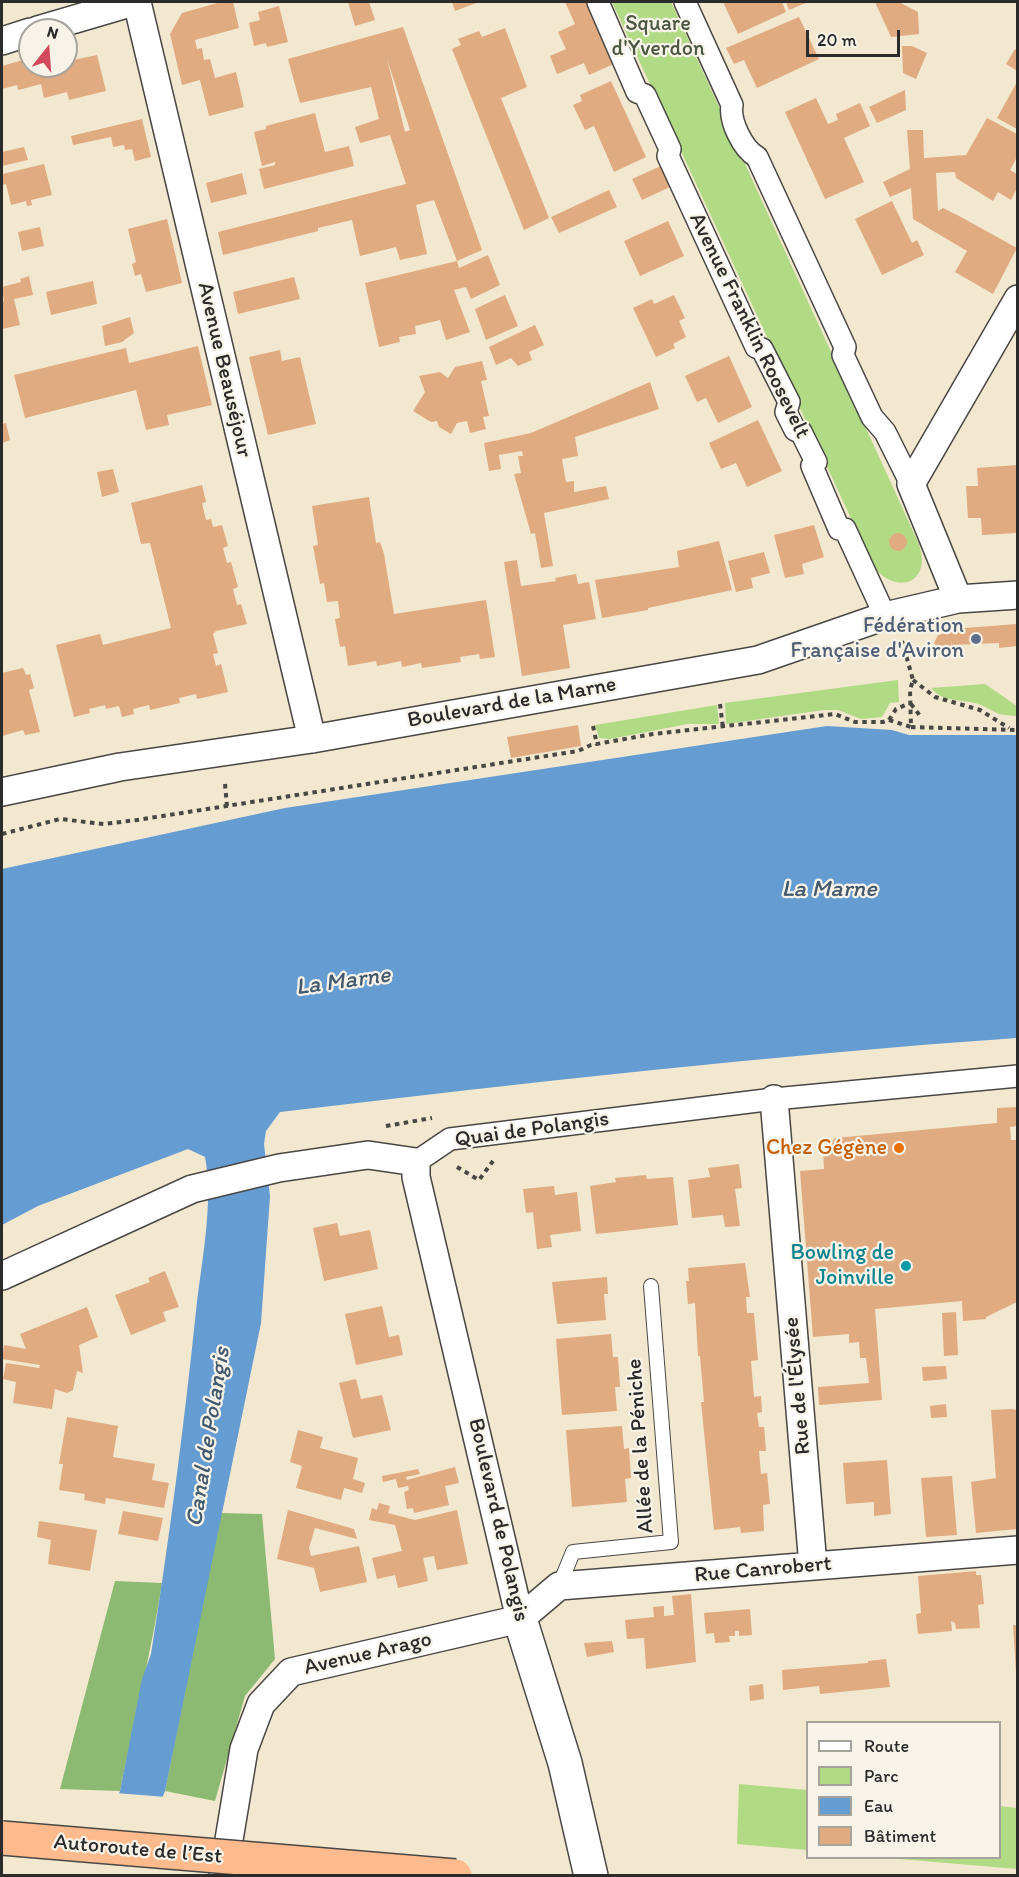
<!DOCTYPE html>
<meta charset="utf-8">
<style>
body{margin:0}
#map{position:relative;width:1019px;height:1877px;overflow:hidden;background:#f2e7cf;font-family:Itim,sans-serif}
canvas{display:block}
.frame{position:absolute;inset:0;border:3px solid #2b2b2b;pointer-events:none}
.legend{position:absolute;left:806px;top:1721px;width:195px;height:138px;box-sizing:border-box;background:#f7f3e8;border:2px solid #a5a39c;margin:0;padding:8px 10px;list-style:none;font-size:18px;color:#2b2b2b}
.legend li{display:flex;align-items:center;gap:12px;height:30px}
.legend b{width:30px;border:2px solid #a5a39c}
.north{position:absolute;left:18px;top:18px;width:60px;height:60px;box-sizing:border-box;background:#f7f3e8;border:2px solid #a5a39c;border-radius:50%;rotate:17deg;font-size:16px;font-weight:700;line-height:24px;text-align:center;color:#2b2b2b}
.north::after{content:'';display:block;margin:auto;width:21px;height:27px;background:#d1495b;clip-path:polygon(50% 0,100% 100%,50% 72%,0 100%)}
.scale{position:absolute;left:806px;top:30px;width:94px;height:27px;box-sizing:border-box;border:3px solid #2b2b2b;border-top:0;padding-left:8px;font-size:18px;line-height:21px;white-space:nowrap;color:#2b2b2b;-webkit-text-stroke:4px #f7f3e8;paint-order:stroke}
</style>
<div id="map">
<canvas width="1019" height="1877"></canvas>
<div class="frame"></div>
<ul class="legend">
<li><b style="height:8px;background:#fff"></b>Route</li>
<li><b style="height:16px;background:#b1da85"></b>Parc</li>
<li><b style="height:16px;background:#659dd3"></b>Eau</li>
<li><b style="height:16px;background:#e0ab80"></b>Bâtiment</li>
</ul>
<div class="north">N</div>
<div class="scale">20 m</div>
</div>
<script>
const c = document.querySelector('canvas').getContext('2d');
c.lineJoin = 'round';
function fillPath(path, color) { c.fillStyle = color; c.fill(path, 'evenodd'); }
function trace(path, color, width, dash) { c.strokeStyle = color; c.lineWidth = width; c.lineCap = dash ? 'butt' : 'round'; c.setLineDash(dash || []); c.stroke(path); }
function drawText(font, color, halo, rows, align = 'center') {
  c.font = font + ' Itim,sans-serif'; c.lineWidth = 4.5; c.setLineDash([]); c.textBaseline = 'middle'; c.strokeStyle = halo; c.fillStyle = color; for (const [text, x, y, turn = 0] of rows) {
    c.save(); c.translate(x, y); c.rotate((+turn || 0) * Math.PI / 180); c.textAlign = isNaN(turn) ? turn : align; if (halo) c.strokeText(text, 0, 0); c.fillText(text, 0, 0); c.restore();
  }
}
const green = new Path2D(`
 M612,2H671L918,542C934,581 898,598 873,566Z
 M898,680L899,702L890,703L882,717L861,719L838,710H824L726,724L725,703Z
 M985,684L1017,706V716C995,715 999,713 981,705C964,698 944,704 931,688Z
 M717,705L719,724H688L610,739L599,738L595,725Z
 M739,1784L807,1790V1850L737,1844Z
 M1000,1806L1017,1808V1869L888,1858H1000Z`);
const forest = new Path2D(`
 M220,1513L262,1514L275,1659L245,1696L215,1801L165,1791Z
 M115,1581L162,1583C151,1653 134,1721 120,1791L60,1789Z`);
const water = new Path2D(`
 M827,726L892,730L909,735H1017V1038C771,1055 525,1083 280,1112L266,1131L264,1144L270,1196L261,1323L165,1791L131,1875H83L120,1791L142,1679L151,1654C169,1540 184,1426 196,1311C201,1264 214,1203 205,1157L188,1149L38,1206L2,1225V869L285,808Z`);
const pier = new Path2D(`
 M116,1793L166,1797L134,1876L80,1875Z`);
const building = new Path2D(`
 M221,2H233L239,28L195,40L197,49L202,48L204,60L210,59L215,78L236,72L244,107L209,116L200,80L182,85L170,34L182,13Z
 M348,2H369L375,20L355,26Z
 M452,2H479L455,11Z
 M565,2H587L616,63L589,75L584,63L557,74L550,56L566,49L558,32L575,24Z
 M723,2H782L786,12L738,34Z
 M786,2H808L789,10Z
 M875,2H899L918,12L919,34L891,37Z
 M279,6L288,42L267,47L266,43L254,46L249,23L260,20L258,12Z
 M799,17L819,59L757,88L744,60L734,64L726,48Z
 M403,27L482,250L457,261L434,200L416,205L427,254L400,260L396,247L360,256L352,220L318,228V231L223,255L218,232L406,184L390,135L360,143L355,127L379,119L371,87L300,103L288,59ZM387,59L410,130L405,132Z
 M505,28L527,87L501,98L549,218L524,230L452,49L461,45L458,39L479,31L482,37Z
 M902,46H912L927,53L916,79L903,73Z
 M1015,49L1017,51V71L1006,64Z
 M97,55L106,91L69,100L67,92L44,98L41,84L18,90L17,85L2,89V66L23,60L24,67L30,65L36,66L37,69L66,66L69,61Z
 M611,81L646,157L614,172L594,126L585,130L573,105L582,101L580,95Z
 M1017,82V129L997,118Z
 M905,90L906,110L877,123L869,107Z
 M816,98L828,124L838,120L836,114L860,103L870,126L844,138L864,182L825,199L785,112Z
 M315,113L325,152L349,146L354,166L264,189L259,169L275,165V162L262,166L254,132L266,129V126Z
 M987,118L1017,134V157L1010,170L1017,174V188L1011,200L998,192L993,201L956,178L955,172L936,173L938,211L943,208L959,216L1017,248L993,294L955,272L967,251L913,219L911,188L890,197L883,182L910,169L907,130H923L924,158L966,155Z
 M142,119L151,157L135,161L132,149L125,150L124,145L113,147L111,137L73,145L71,136Z
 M24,147L28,160L2,166V152Z
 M44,164L52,195L31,200L32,205L27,206L26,201L11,205L6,184L2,185V169L3,174Z
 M663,165L672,186L642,200L632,179Z
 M242,173L247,194L211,203L206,183Z
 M609,190L617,207L559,233L551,217Z
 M892,201L912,243L917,240L924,255L882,275L855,219Z
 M167,219L182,283L146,292L141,274L135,276L132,264L136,262L128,229Z
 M668,221L684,256L640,276L624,241Z
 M40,227L44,246L22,251L18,232Z
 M488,255L500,285L471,299L466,287L454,290L470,332L446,340L440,320L415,326L416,334L399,337L400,342L379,347L365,283L457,261L459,268Z
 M29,276L33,295L14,299L20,325L2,329V302L4,301L2,287L21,282L20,279Z
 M294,277L300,299L238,314L233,292Z
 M93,281L97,304L51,315L46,292Z
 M505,295L518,326L486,340L475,309Z
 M674,295L685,318L679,321L686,337L673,344L675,348L656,357L633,308L652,299L654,304Z
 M130,317L134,333L122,342L105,346L102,326Z
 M535,325L544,345L529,352L532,360L518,366L511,358L496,365L489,347Z
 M198,346L212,405L167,415L169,425L146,430L136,390L25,418L14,375L126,348L129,363Z
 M280,350L282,361L300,357L316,424L268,435L249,357Z
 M729,356L752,407L718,423L706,398L697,402L685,376Z
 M482,361L487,380L481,381L489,416L483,417L486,429L470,433L467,421L457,423L451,434L439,427L437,421L431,422L413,411L425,392L419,376L440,372L448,378L455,367Z
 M650,382L659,409L575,437L578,456L562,459L566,482L574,481V492L606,486L609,499L544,513L553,566L541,568L535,533L531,534L514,474L521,473L518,456H523L522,451L499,455L501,469L489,471L484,443L531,433Z
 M758,420L782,471L747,487L736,463L721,469L709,443Z
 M6,423L10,440L2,443V424Z
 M1017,465V533L982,535L981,518H968L966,486H978L977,468Z
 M113,469L119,492L102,497L97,472Z
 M202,485L206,502L202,503L206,520L211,519L213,527L222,525L228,546L223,548L227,563L231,562L238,587L233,589L237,605L241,604L247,624L216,631L213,634L218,653L213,654L216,666L221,664L228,692L197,699L196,694L179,698L180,703L150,710L149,705L133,709L134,714L122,717L119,706L106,709L105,705L89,709L90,713L74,717L56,645L100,634L103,645L171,628L150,543L141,544L131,503Z
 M369,497L376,543L380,542L384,554L394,614L486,600L495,657L480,659L479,654L460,657L461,662L422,668L421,663L402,667L401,661L377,666L376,661L348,666L345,646L340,647L335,619L340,618L338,601L327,602L324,583L320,584L313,546L318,545L312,506Z
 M814,525L824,557L802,564L804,574L785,578L774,535Z
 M889 542a9 9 0 1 1 18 0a9 9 0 1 1-18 0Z
 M719,541L732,590L648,608V610L602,618L595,580L679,567L677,551Z
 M764,552L770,573L751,578L753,588L736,592L728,561Z
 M517,560L521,586L556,581L555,578L576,574L578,584L589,582L596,619L563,625L570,668L522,676L504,562Z
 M1017,624V646L999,648V643L952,645V641L951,647L944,651L939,650L934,643L938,635L965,628Z
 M23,668L26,675L30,674L34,688L29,690L40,732L25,735L23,730L2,736V673Z
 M578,725L581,746L511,758L507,737Z
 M1017,1107V1126L1010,1127L1011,1140H1017V1302L986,1317V1319L963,1321L962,1301L875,1309L882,1400L819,1405L818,1387L869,1383L866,1358H860L859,1342L849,1343V1334L813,1337L800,1171L824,1169L823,1150L835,1138L997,1123V1108Z
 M739,1164L742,1188L735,1189L740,1226L725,1227L723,1215L692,1218L688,1180L710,1177L708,1168Z
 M646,1175L647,1179L673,1177L678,1225L596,1234L590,1186L616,1182L615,1178Z
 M554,1186L555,1195L577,1192L581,1231L550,1235L552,1247L537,1249L533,1212L526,1213L523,1189Z
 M337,1223L340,1236L370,1230L378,1269L324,1281L313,1228Z
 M745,1263L750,1297H746L747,1313H754L758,1360L751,1361L754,1397L761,1396L762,1412L757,1413L759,1427H764L766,1451H759L761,1474L767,1473L770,1504L763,1505L764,1531L741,1533L740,1527L714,1530L701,1402H704L700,1356H698L695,1303L688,1304L686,1281H689L688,1268Z
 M165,1271L179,1307L163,1312L166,1321L131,1335L115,1295L150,1282L148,1278Z
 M607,1277L608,1294H604L606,1320L557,1324L552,1282Z
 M382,1306L389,1337L399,1335L403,1355L356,1365L345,1314Z
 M87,1307L98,1337L79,1345L83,1373L77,1371L73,1390L67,1393L55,1389L52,1409L13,1403L16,1382L3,1379L6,1363L39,1368L40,1365L2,1359L4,1345L26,1349L20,1334Z
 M956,1312L958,1355L944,1356L942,1313Z
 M611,1334L613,1357H618L620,1387H615L617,1411L562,1415L556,1339Z
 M946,1366L947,1379L923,1381L922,1367Z
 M356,1379L361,1399L382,1395L391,1430L353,1438L339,1383Z
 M946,1404L947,1417L931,1418L930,1406Z
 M1012,1409L1017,1410V1529L976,1533L971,1482L996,1478L991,1410Z
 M67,1417L118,1426L113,1457L155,1464L152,1480L169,1483L164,1508L106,1498L105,1504L84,1500L85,1494L59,1490L63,1464H59Z
 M622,1426L624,1449L629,1448L631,1478L625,1479L627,1502L572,1507L566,1430Z
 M298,1430L323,1437L320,1448L358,1458L353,1479L365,1483L362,1493L344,1488L341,1500L296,1488L302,1466L290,1462Z
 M887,1460L891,1514L874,1516V1502L846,1504L843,1463Z
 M455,1467L459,1483L445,1486L449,1505L414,1513L413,1508L407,1509L404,1492L409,1490L408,1486L398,1488L396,1479L383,1482L382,1476L418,1469L420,1474L406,1477L407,1480Z
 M952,1476L957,1535L926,1537L921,1478Z
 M379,1503L390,1506L388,1513L415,1520L457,1510L468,1564L437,1570L434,1556L423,1558L428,1581L398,1588L395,1575L377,1579L372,1558L402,1551L395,1525L369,1520L372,1508L377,1510Z
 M288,1510L354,1529L357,1539L315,1528L309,1548L311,1556L359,1546L367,1582L320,1592L314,1568L277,1559Z
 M123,1511L163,1518L158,1541L118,1534Z
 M39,1521L97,1530L90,1571L48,1564L51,1540L37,1537Z
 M976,1571V1575H981L984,1604L978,1605L980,1628L956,1629L955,1623L951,1621L952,1631L918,1634L916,1614L921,1613L918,1576Z
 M691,1594L696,1662L646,1669L644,1638L627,1639L625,1620L654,1617L653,1607L664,1606V1616L674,1615L672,1596Z
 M750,1609L752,1635L739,1636V1631H735V1636H729L730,1642L715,1643L714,1633L706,1634L704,1613Z
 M1013,1625H1017V1672H1016Z
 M612,1641L614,1652L587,1657L584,1643Z
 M886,1659L890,1687L820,1694L819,1686L783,1690L782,1670L868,1663V1661Z
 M763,1684L764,1699L750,1701L749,1686Z`);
const path = new Path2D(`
 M913,680L935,697L980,710L1009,728
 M720,704L723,728
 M911,704L921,717
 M889,720L911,727L910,690L913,680L902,641
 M593,726L597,745
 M911,727L1018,730
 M225,784L227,806
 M2,834L60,819L104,824L137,820L578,751L591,745L653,734L835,714L855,722H883L889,720L896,709L910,703
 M386,1126L432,1118
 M457,1167L479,1180L493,1161`);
const service = new Path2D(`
 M559,1586L573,1552L671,1542L651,1286`);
const pedestrian = new Path2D(`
 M598,2L637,92L645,95L670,149L668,156L756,347L762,349L789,402L786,412L795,430L801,432L816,462L812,466L839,529H845L885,616
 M685,2L732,105C729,121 743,149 757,157L845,347L843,355L872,417L885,432L911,484
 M416,1162L450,1139L774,1099L1018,1076`);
const minor = new Path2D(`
 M137,2L312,739
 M38,30L133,2
 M2,41L30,32
 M958,599L911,484L1018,299
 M2,792L120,767L312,739L758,660L885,616L958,599L1018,595
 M774,1099L813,1566
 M2,1276L192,1189L279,1168L368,1155L416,1162V1177L520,1619
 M223,1876L244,1749L261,1704L291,1672L520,1619L559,1586L1018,1550`);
const tertiary = new Path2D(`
 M520,1619L565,1763L591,1876`);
const motorwayBridge = new Path2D(`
 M2,1838L455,1876`);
const markers = [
 [976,639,6,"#5c6f8a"],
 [899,1148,6,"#e8710a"],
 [906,1266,6,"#0f9aa8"]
];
const parkNames = [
 ["Square",658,24],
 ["d'Yverdon",658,49]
];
const streetNames = [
 ["Avenue Franklin Roosevelt",749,326,64],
 ["Avenue Beauséjour",224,370,77],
 ["Boulevard de la Marne",512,703,-10],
 ["Quai de Polangis",532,1130,-8],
 ["Rue de l'Élysée",798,1386,-95],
 ["Allée de la Péniche",641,1446,-94],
 ["Boulevard de Polangis",498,1520,77],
 ["Rue Canrobert",763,1570,-5],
 ["Avenue Arago",368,1654,-13],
 ["Autoroute de l’Est",138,1850,5]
];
const serviceNames = [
 ["Fédération",964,626],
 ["Française d'Aviron",964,651]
];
const foodNames = [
 ["Chez Gégène",887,1148]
];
const cultureNames = [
 ["Bowling de",894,1253],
 ["Joinville",894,1278]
];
const waterNames = [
 ["La Marne",829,890],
 ["La Marne",343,982,-8],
 ["Canal de Polangis",209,1437,-81]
];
fillPath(green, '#b1da85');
fillPath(forest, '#8cba72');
fillPath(water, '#659dd3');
fillPath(pier, '#f2e7cf');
fillPath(building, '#e0ab80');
trace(service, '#494744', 16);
trace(pedestrian, '#494744', 24);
trace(minor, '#494744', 30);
trace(tertiary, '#494744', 36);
trace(path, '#494744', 4, [4.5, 4.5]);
trace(service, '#fff', 14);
trace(pedestrian, '#fff', 21);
trace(minor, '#fff', 27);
trace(tertiary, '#fff', 33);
trace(motorwayBridge, '#494744', 36, []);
trace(motorwayBridge, '#fcba8d', 33);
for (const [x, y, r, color] of markers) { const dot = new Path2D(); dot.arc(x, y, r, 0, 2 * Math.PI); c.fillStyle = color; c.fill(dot); trace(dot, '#f7f3e8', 2); }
drawText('22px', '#4c5742', '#f7f3e8', parkNames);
drawText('22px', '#2b2b2b', '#f7f3e8', streetNames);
drawText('22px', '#4e5e75', '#f7f3e8', serviceNames, 'right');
drawText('22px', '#c56008', '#f7f3e8', foodNames, 'right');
drawText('22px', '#0d838f', '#f7f3e8', cultureNames, 'right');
drawText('italic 24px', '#42596e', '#f7f3e8', waterNames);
</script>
